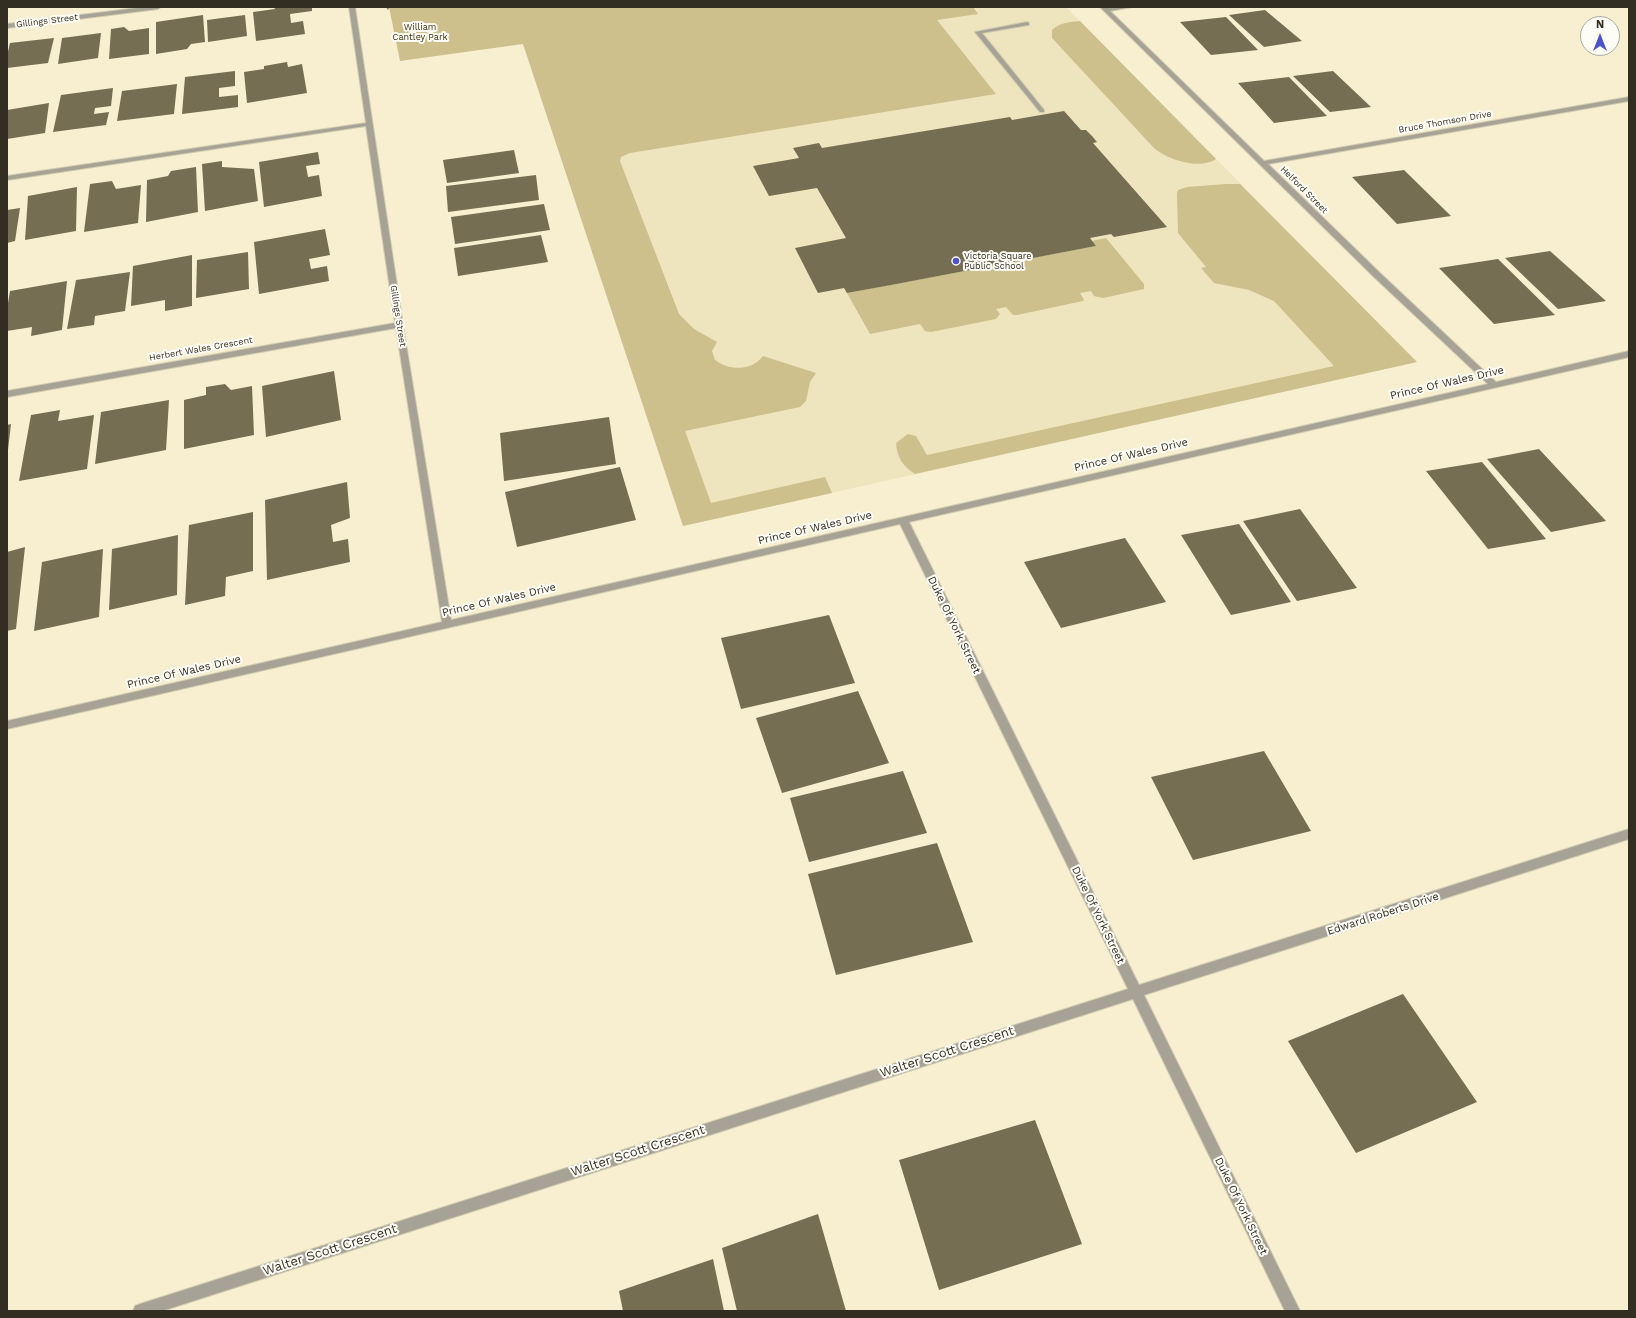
<!DOCTYPE html>
<style>
body{margin:0}
#map{position:relative;width:1636px;height:1318px;overflow:hidden;background:#f7efcf;font-family:"Work Sans",sans-serif}
canvas{display:block}
.frame{position:absolute;inset:0;border:8px solid #322f22;pointer-events:none}
.north{position:absolute;left:1580px;top:16px;width:40px;height:40px;box-sizing:border-box;background:#fefcf6;border:1px solid #acaaa1;border-radius:50%;rotate:0deg;font-size:11px;font-weight:700;line-height:16px;text-align:center;color:#322f22}
.north::after{content:'';display:block;margin:auto;width:14px;height:18px;background:#4d53c9;clip-path:polygon(50% 0,100% 100%,50% 72%,0 100%)}
</style>
<div id="map">
<canvas width="1636" height="1318"></canvas>
<div class="frame"></div>
<div class="north">N</div>
</div>
<script>
const c = document.querySelector('canvas').getContext('2d');
c.lineJoin = 'round';
function fillPath(path, color) { c.fillStyle = color; c.fill(path, 'evenodd'); }
function trace(path, color, width, dash) { c.strokeStyle = color; c.lineWidth = width; c.lineCap = dash ? 'butt' : 'round'; c.setLineDash(dash || []); c.stroke(path); }
function drawText(font, color, halo, rows, align = 'center') {
  c.font = font + ' "Work Sans",sans-serif'; c.lineWidth = 4; c.setLineDash([]); c.textBaseline = 'middle'; c.strokeStyle = halo; c.fillStyle = color; for (const [text, x, y, turn = 0] of rows) {
    c.save(); c.translate(x, y); c.rotate((+turn || 0) * Math.PI / 180); c.textAlign = isNaN(turn) ? turn : align; if (halo) c.strokeText(text, 0, 0); c.fillText(text, 0, 0); c.restore();
  }
}
const built = new Path2D(`
 M762,7H1066L1417,362L683,526L523,44Z`);
const green = new Path2D(`
 M389,7H973L978,14L937,20L996,94L630,153L621,157L620,161L679,314L694,329L717,342L712,351L715,360C729,371 752,371 763,356L816,373L810,382L806,401L800,407L685,431L711,503L825,477L832,493L683,526L523,44L400,61Z
 M1080,21L1216,159C1201,170 1167,160 1154,148L1052,38V30C1059,23 1069,22 1080,21Z
 M1227,184H1240L1417,362L915,474C903,466 897,458 896,443L908,434L916,436L927,455L1334,366L1274,301L1249,290L1214,283L1201,268L1206,267L1178,233L1177,194L1178,190L1187,187Z
 M1106,238L1144,284V289L1103,298L1094,296L1091,291L1080,293L1084,300L1083,301L1017,315H1013L1006,307L996,309L1000,314L996,319L931,332L925,331L920,324L870,334L847,293L1096,246L1092,241Z`);
const building = new Path2D(`
 M274,7H312V11L290,14L291,23L303,21L305,34L256,41L253,12L275,9Z
 M1265,10L1302,41L1264,47L1229,15Z
 M203,15L205,42L191,44L187,49L156,54V22Z
 M245,15L247,36L208,42L207,20Z
 M1226,17L1258,50L1211,55L1180,22Z
 M124,27L129,31L149,28V54L109,59L111,29Z
 M101,33L98,58L58,64L62,38Z
 M54,38L48,63L7,68V56L10,43Z
 M287,62L288,67L302,64L307,93L247,103L244,72L264,69V66Z
 M235,71V86L219,88V97L238,95V107L182,114L185,77Z
 M1333,71L1371,107L1330,112L1293,76Z
 M1289,77L1327,116L1274,123L1238,83Z
 M177,84L174,114L117,121L122,91Z
 M113,88L111,106L95,108L94,114L109,112L106,125L53,132L61,95Z
 M49,103L45,133L7,139V110Z
 M1064,111L1081,130H1086L1092,136L1097,142L1093,143L1167,227L1114,237L1111,234L1090,238L1096,246L891,285L847,293L844,288L818,293L795,248L846,238L817,188L769,196L753,166L799,158L793,148L819,143L822,148L1010,117L1012,120Z
 M514,150L519,173L447,183L443,160Z
 M318,152L320,164L306,166L308,177L319,175L322,196L264,207L259,162Z
 M222,161V167L254,169L258,201L205,211L202,164Z
 M196,167L198,212L146,222L147,180L168,176L171,171Z
 M1404,170L1451,216L1397,224L1352,177Z
 M536,175L539,200L448,212L446,186Z
 M112,181L116,189L141,185L138,223L84,232L90,184Z
 M77,187L76,231L25,240L28,196Z
 M544,204L550,230L455,244L451,217Z
 M20,208L15,241L7,243V210Z
 M325,229L330,255L309,259L311,269L327,266L329,281L259,294L254,242Z
 M541,235L548,262L458,276L454,248Z
 M1550,251L1606,301L1558,309L1505,258Z
 M248,252L249,289L196,298L197,260Z
 M192,255V306L165,311V300L131,306L133,266Z
 M1498,259L1555,315L1494,324L1439,268Z
 M130,272L125,311L95,316L94,325L67,329L76,280Z
 M67,281L62,330L31,336L32,327L7,331V309L10,291Z
 M334,371L341,420L266,437L262,386Z
 M225,384L231,390L252,386L254,435L184,449V400L206,395V387Z
 M169,400L166,450L95,464L101,412Z
 M60,410L58,421L94,415L87,469L19,481L31,415Z
 M609,417L616,464L504,481L500,433Z
 M11,424L8,450H7V425Z
 M1539,449L1606,521L1551,532L1487,459Z
 M1482,462L1546,539L1488,549L1426,471Z
 M620,467L636,520L517,547L505,492Z
 M347,482L350,518L331,525L333,542L348,539L350,562L267,580L265,500Z
 M1300,509L1357,588L1297,601L1243,521Z
 M253,512V571L226,577L225,596L185,605L189,525Z
 M1239,524L1291,602L1231,615L1181,535Z
 M178,535L177,595L109,610L112,549Z
 M1125,538L1166,602L1061,628L1024,562Z
 M25,547L16,629L7,631V552Z
 M103,549L99,617L34,631L42,562Z
 M829,615L855,683L741,709L721,638Z
 M858,691L889,763L782,793L756,718Z
 M1264,751L1311,831L1193,860L1151,777Z
 M903,771L927,833L809,862L790,798Z
 M937,843L973,942L836,975L808,874Z
 M1403,994L1477,1102L1356,1153L1288,1041Z
 M1035,1120L1082,1244L939,1290L899,1160Z
 M818,1214L846,1311H737L722,1248Z
 M713,1259L724,1311H623L619,1291Z`);
const path = new Path2D(`
 M387,9L392,7`);
const minor = new Path2D(`
 M145,7H161L158,9L7,28V24Z
 M349,7H355L403,325L451,620L1488,384L1374,277L1100,7H1132L1110,11L1264,161L1629,97V101L1268,164L1380,273L1496,382L1629,351V357L909,522L1139,985L1629,829V839L1144,995L1300,1311H1285L1133,999L162,1311H133L135,1306L140,1304L1128,989L900,524L7,729V721L442,622L396,328L7,397V391L395,323L366,126L7,180V176L366,123Z
 M1027,22L1029,23V25L982,33L1044,110V112H1040L975,32Z`);
const markers = [
 [956,261,4,"#4d53c9"]
];
const farStreetnames = [
 ["Gillings Street",47,21,-7],
 ["Bruce Thomson Drive",1445,122,-10],
 ["Helford Street",1304,190,45],
 ["Gillings Street",398,316,81],
 ["Herbert Wales Crescent",201,349,-10]
];
const farParknames = [
 ["William",420,27],
 ["Cantley Park",420,37]
];
const farPoinames = [
 ["Victoria Square",964,256],
 ["Public School",964,266]
];
const streetNames = [
 ["Prince Of Wales Drive",1447,383,-13],
 ["Prince Of Wales Drive",1131,455,-13],
 ["Prince Of Wales Drive",815,528,-13],
 ["Prince Of Wales Drive",499,600,-13],
 ["Duke Of York Street",954,625,64],
 ["Prince Of Wales Drive",184,672,-13],
 ["Edward Roberts Drive",1383,914,-18],
 ["Duke Of York Street",1098,915,64],
 ["Duke Of York Street",1241,1206,64]
];
const nearStreetnames = [
 ["Walter Scott Crescent",947,1052,-18],
 ["Walter Scott Crescent",638,1151,-18],
 ["Walter Scott Crescent",330,1250,-18]
];
fillPath(built, '#eee4bd');
fillPath(green, '#cdc08d');
fillPath(building, '#766e52');
trace(minor, '#d4ccb0', 2);
trace(path, '#8d8872', 1.5, [2, 2]);
fillPath(minor, '#a6a396');
for (const [x, y, r, color] of markers) { const dot = new Path2D(); dot.arc(x, y, r, 0, 2 * Math.PI); c.fillStyle = color; c.fill(dot); trace(dot, '#fefcf6', 1.5); }
drawText('9px', '#322f22', '#fefcf6', farStreetnames);
drawText('9px', '#38300e', '#fefcf6', farParknames);
drawText('9px', '#322f22', '#fefcf6', farPoinames, 'left');
drawText('11px', '#322f22', '#fefcf6', streetNames);
drawText('13px', '#322f22', '#fefcf6', nearStreetnames);
</script>
